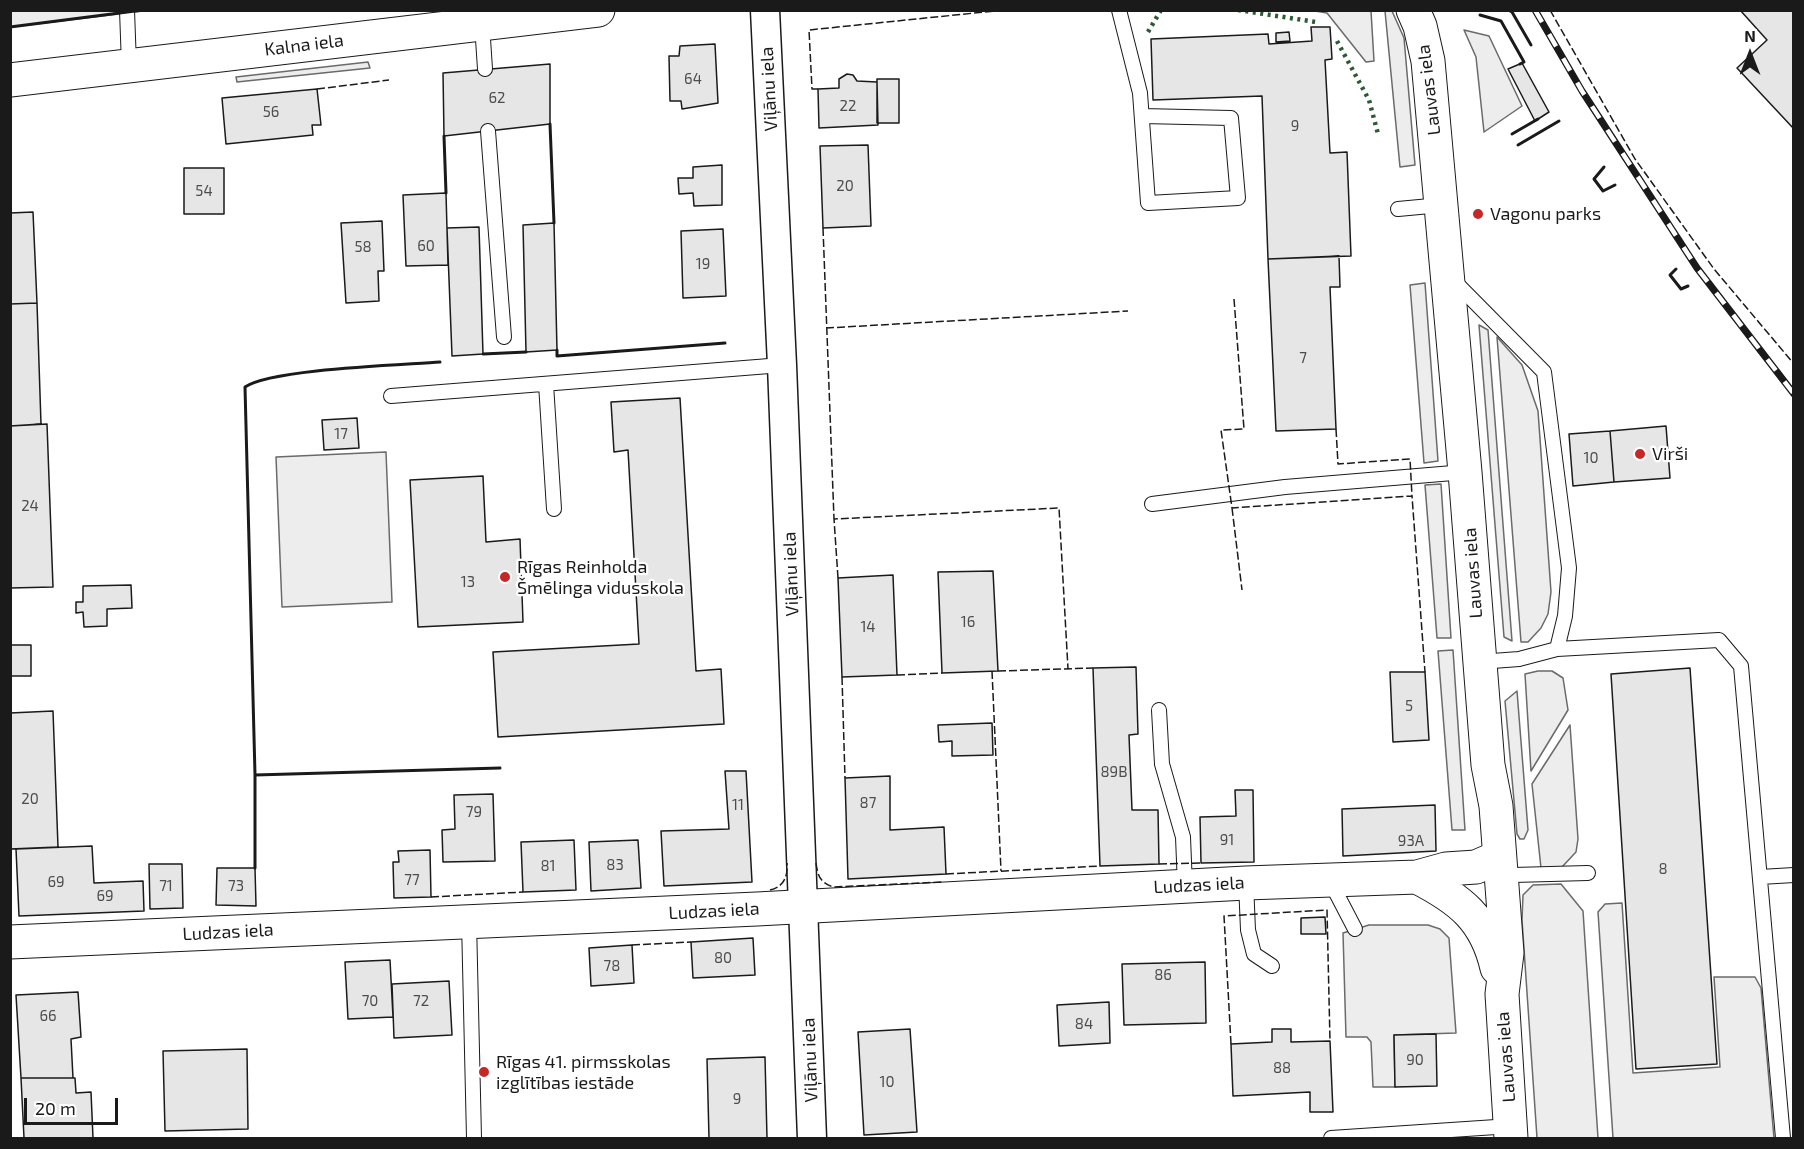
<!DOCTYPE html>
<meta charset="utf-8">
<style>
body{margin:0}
#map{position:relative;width:1804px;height:1149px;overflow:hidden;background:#fff;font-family:"Exo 2",sans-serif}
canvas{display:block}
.frame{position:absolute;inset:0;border:12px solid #1a1a1a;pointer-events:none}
.north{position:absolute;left:1720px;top:24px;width:60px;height:60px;-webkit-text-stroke:4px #fff;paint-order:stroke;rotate:0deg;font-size:16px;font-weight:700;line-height:24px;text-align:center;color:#1a1a1a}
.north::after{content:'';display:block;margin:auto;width:21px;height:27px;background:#1a1a1a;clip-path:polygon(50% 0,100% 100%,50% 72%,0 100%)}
.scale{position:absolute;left:24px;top:1098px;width:94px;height:27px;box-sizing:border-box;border:3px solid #1a1a1a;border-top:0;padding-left:8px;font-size:18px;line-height:21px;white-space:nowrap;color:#1a1a1a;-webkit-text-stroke:4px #fff;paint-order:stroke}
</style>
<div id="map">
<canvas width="1804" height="1149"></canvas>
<div class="frame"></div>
<div class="north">N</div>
<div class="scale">20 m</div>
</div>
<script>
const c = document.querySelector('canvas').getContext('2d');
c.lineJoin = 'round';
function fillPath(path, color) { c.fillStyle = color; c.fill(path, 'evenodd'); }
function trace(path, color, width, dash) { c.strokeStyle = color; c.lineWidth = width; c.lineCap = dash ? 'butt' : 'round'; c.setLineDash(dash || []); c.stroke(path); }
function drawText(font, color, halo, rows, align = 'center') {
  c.font = font + ' "Exo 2",sans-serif'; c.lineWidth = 4.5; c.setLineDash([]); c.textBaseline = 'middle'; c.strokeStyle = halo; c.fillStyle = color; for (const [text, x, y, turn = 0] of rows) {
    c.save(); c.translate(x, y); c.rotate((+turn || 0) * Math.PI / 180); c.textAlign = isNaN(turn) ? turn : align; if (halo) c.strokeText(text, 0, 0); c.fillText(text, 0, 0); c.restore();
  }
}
const built = new Path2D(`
 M11,10L143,11L11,27Z
 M1315,11H1371L1374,61L1366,62L1327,13Z
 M1385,11H1392L1404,38L1415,165L1400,167Z
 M1464,30L1489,36L1522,106L1484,132L1476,57Z
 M368,62L370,68L237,82L236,77Z
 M1425,283L1438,461L1424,463L1410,285Z
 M1479,325L1488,330L1512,641L1504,637Z
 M1497,337L1522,365L1538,411L1551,592L1548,614L1541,628L1528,642H1521Z
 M386,452L392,602L282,607L276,457Z
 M1441,484L1451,638H1437L1425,485Z
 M1453,650L1465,830H1452L1438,651Z
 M1538,671H1552L1563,678L1568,710L1531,771L1525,674Z
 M1517,691L1528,830L1524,839H1520L1517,834L1505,701Z
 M1570,725L1578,839L1576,852L1562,867L1541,868L1532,784Z
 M1561,884L1583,911L1598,1138H1537L1522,920L1523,895L1533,885Z
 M1622,903L1633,1073L1720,1067L1714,977H1755L1761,988L1774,1138H1613L1598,912L1605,904Z
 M1369,925H1428L1440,929L1449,938L1456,1033L1394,1035L1395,1087H1373L1371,1042L1367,1037H1346L1343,933Z`);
const building = new Path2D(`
 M1740,10H1794V129L1737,68L1767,40Z
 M1311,27H1330L1332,59L1325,60L1330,153L1347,152L1351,256L1268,259L1262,96L1153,100L1151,39L1268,34L1269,44L1312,41Z
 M1289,32L1290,41L1276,42V33Z
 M715,44L718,103L682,109L681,101H670L669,56H679L680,46Z
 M1522,63L1549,112L1535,121L1508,69Z
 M550,64V124L444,136L443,73Z
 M847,74L853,75L857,81L877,82L878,125L819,128L818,89L839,88V79Z
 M877,79H899V123H877Z
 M317,89L321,125H312L313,135L226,144L222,98Z
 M868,145L871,226L823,228L820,146Z
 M722,165V205L694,206L693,193L679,194L678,178H693V167Z
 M184,168H224V214H184Z
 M446,193L448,265L406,266L403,195Z
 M33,212L37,303L10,304V213Z
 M382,221L384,271H378L379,301L346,303L341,223Z
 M554,223L557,350L526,352L523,225Z
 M479,227L483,354L452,356L447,228Z
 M723,229L726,296L683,298L681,231Z
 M1339,256L1340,287H1330L1336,429L1276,431L1268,259Z
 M37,303L41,424L10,426V304Z
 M680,398L696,671L721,669L724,724L498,737L493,652L639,644L628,450L614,452L611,402Z
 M357,418L359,448L324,450L322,420Z
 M47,424L53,587L10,588V426Z
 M1666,426L1670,478L1614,482L1610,431Z
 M1610,431L1614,482L1573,486L1569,434Z
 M483,476L486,542L520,539L523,622L418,627L410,480Z
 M993,571L998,671L942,673L938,572Z
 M893,575L897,675L842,677L838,578Z
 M131,585L132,608L107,609V626L84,627L83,612L76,613V602H83V586Z
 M10,645H31V676H10Z
 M1136,667L1138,734L1129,735L1132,810H1158L1159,864L1100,866L1093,668Z
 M1690,668L1717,1064L1636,1069L1611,674Z
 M1390,672H1425L1429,740L1393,742Z
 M53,711L58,847L10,849V713Z
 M992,723L993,755L952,756V741L939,742L938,725Z
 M725,771H746L752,882L664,886L661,831L729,829Z
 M890,776V830L944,827L946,874L848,879L845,778Z
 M1235,790H1253L1254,862L1201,863L1200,817L1236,816Z
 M493,794L495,861L443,862L442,830L455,829L454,795Z
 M1435,805L1436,851L1343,856L1342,809Z
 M574,840L576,890L523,892L521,842Z
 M638,840L641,888L591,891L589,842Z
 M92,846L94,883L143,881L144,911L19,916L16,849Z
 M430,850L431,897L394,898L393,862H399L398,851Z
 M149,864H182L183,908L150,909Z
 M217,868H255L256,906L216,905Z
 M1325,917L1326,934H1301V918Z
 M753,938L755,975L693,978L691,942Z
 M632,945L634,983L591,986L589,948Z
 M390,960L393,1017L348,1019L345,962Z
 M1205,962L1206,1023L1124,1025L1122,964Z
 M449,981L452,1035L394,1038L392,984Z
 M78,992L81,1037L71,1039L73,1078H21L16,995Z
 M1109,1002L1110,1043L1059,1046L1057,1005Z
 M910,1029L917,1132L864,1135L858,1032Z
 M1272,1029H1291V1042L1330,1041L1333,1112H1310V1092L1233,1096L1231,1044L1272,1042Z
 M1436,1034L1437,1086L1395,1087L1394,1035Z
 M247,1049L248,1129L165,1131L163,1051Z
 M765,1057L767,1138H709L707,1059Z
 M21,1078H75L76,1093L91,1092L93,1138H24Z`);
const lane = new Path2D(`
 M127,10L129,65
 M1119,10L1140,93L1148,203L1238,198L1231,118L1142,116
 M482,24L485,69
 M488,131L504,337
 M1398,209L1441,205
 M1451,278L1544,372L1569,568L1565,616L1557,649
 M546,384L554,509
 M391,396L782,365
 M1152,504L1285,487L1465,472
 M1479,662L1519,659L1557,649L1719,640L1741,666L1783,1138
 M1159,710L1162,764L1183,837L1185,886
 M1505,865L1513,875L1588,873
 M1760,877L1794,875
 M1330,881L1355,929
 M1246,883L1248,930L1254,954L1272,966
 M469,921L474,1138
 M1331,1138L1511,1126`);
const street = new Path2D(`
 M765,10L782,365L812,1138`);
const secondary = new Path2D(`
 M1413,10L1420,26L1428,61L1465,472L1488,765L1496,806L1507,953L1502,994L1511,1138
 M10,80L598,10
 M1417,877C1460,899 1486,919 1497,968
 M10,942L757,909L1246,883L1417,877L1446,869L1476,867L1499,857`);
const rail = new Path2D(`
 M1535,10L1582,91L1697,268L1794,394`);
const hedge = new Path2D(`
 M1238,10L1316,22
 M1148,32L1161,10
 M1337,41L1369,100L1378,134`);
const fence = new Path2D(`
 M1550,10L1635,159L1714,269L1794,364
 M317,89L389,80
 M818,89H812L809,30L1004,10
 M823,228L834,519
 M1234,299L1244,429L1221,430L1232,508L1412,496L1425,672
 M826,328L1128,311
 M1336,429L1338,464L1410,459L1412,496
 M1232,508L1242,590
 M838,578L834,519L1059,508L1068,669
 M992,671L1001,871
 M998,671L1093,668
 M897,675L942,673
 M842,677L845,778
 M816,863C818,877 820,882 833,887L942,882
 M1159,864L1201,863
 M946,874L1100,866
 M770,890C784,887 788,876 787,863
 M431,897L523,892
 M632,945L691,942
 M1231,1044L1224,916L1327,910L1330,1041`);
const wall = new Path2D(`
 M1508,10L1512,12L1531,45
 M1480,15L1501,21L1524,62L1520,64
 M10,27L143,10
 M550,124L554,223
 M1512,134L1538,119
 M444,136L446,193
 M1518,145L1559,121
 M1604,167L1594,179L1603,191L1615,185
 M1676,269L1670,275L1681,289L1688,286
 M557,350V356L725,343
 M483,354L526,352
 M440,362C401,365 271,369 245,387L255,775L500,768
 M255,775V868`);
const markers = [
 [1478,214,6,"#c62828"],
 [1640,454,6,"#c62828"],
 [505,577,6,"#c62828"],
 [484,1072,6,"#c62828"]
];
const numberNames = [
 ["64",693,79],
 ["62",497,98],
 ["22",848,106],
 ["56",271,112],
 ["9",1295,126],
 ["20",845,186],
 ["54",204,191],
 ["60",426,246],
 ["58",363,247],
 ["19",703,264],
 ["7",1303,358],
 ["17",341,434],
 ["10",1591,458],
 ["24",30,506],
 ["13",468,582],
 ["16",968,622],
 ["14",868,627],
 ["5",1409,706],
 ["89B",1114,772],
 ["20",30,799],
 ["87",868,803],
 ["11",738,805],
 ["79",474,812],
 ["91",1227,840],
 ["93A",1411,841],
 ["83",615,865],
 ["81",548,866],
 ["8",1663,869],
 ["77",412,880],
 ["69",56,882],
 ["71",166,886],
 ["73",236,886],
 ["69",105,896],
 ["80",723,958],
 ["78",612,966],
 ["86",1163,975],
 ["70",370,1001],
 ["72",421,1001],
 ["66",48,1016],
 ["84",1084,1024],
 ["90",1415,1060],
 ["88",1282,1068],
 ["10",887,1082],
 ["9",737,1099]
];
const streetNames = [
 ["Kalna iela",304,45,-7],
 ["Viļānu iela",769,89,-93],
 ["Lauvas iela",1429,90,-97],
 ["Lauvas iela",1473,573,-94],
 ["Viļānu iela",791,574,-92],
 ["Ludzas iela",1199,885,-3],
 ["Ludzas iela",714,911,-3],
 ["Ludzas iela",228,932,-3],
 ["Lauvas iela",1506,1057,-94],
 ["Viļānu iela",810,1060,-92]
];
const poiNames = [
 ["Vagonu parks",1490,214],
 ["Virši",1652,454],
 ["Rīgas Reinholda",517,567],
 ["Šmēlinga vidusskola",517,588],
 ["Rīgas 41. pirmsskolas",496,1062],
 ["izglītības iestāde",496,1083]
];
fillPath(built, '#ededed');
trace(built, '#6a6a6a', 1.5);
fillPath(building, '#e6e6e6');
trace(building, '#1a1a1a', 1.5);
trace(lane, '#1a1a1a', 16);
trace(street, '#1a1a1a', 31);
trace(secondary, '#1a1a1a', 35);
trace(lane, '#fff', 14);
trace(street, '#fff', 28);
trace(secondary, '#fff', 33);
trace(rail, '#1a1a1a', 7);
trace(rail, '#fff', 4.5, [14]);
trace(hedge, '#2b5a34', 4.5, [3, 4.5]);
trace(fence, '#1a1a1a', 1.5, [8, 3]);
trace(wall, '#1a1a1a', 3);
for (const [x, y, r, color] of markers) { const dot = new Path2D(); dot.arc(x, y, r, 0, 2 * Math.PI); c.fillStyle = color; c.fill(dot); trace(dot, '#fff', 2); }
drawText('15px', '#4d4d4d', null, numberNames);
drawText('18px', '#1a1a1a', '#fff', streetNames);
drawText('18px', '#1a1a1a', '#fff', poiNames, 'left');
</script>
